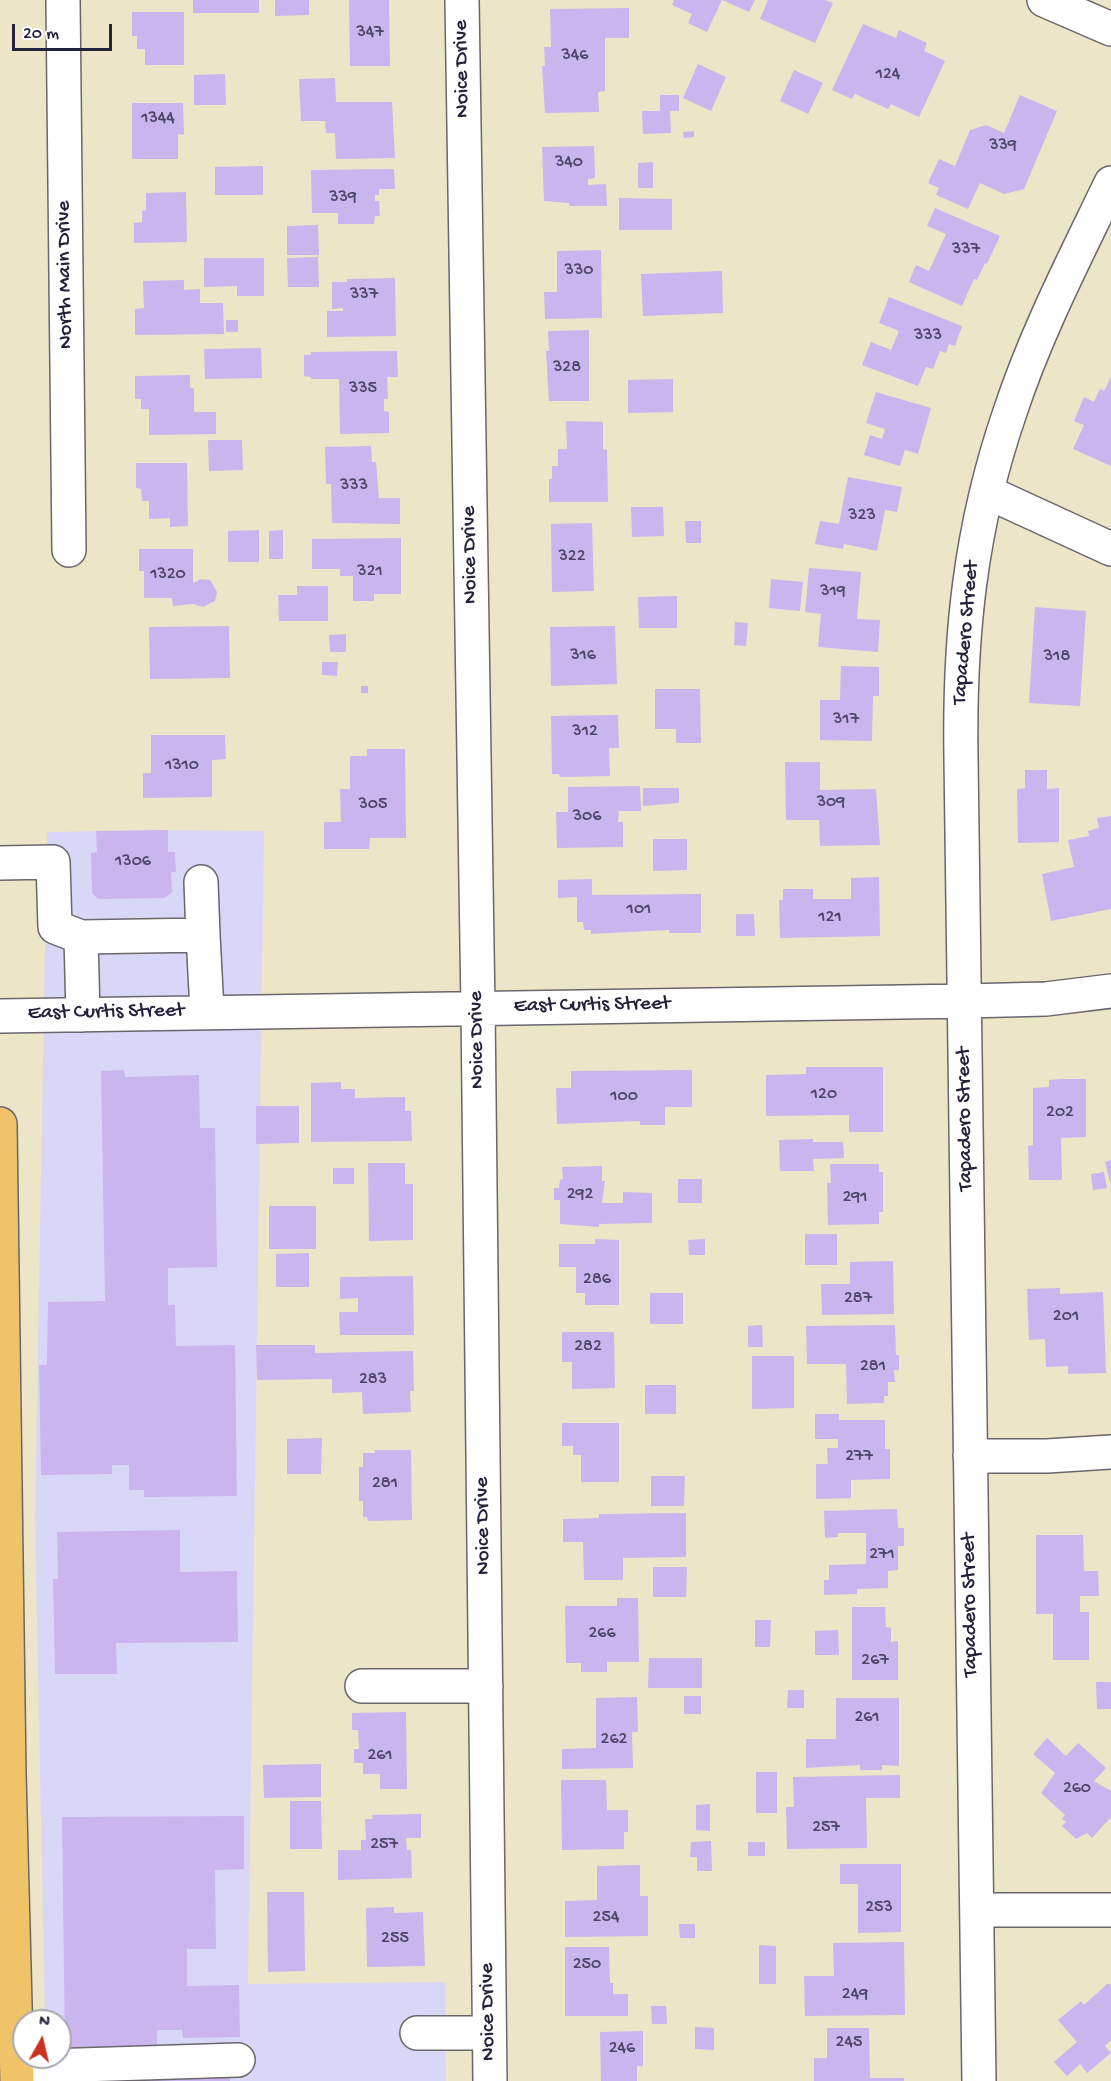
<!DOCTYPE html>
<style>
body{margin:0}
#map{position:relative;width:1111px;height:2081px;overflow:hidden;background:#ece5c7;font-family:"Gochi Hand",sans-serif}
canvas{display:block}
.north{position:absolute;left:12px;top:2009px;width:60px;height:60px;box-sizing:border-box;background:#fff;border:2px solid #a7a7b1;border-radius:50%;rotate:8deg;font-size:16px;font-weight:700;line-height:24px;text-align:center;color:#22223b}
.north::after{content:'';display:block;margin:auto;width:21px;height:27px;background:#c8321e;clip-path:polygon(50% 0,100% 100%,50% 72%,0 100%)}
.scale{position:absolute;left:12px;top:24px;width:100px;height:27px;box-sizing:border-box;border:3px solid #22223b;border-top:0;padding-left:8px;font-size:18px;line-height:21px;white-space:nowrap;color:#22223b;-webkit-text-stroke:4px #fff;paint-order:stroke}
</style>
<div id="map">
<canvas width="1111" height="2081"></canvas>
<div class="north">N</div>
<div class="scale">20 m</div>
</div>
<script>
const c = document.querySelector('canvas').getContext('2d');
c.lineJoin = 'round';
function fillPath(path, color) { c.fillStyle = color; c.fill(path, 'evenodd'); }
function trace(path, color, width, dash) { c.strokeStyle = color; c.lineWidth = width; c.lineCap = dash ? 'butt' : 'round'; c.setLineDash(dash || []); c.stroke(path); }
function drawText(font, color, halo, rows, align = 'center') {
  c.font = font + ' "Gochi Hand",sans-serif'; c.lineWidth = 4.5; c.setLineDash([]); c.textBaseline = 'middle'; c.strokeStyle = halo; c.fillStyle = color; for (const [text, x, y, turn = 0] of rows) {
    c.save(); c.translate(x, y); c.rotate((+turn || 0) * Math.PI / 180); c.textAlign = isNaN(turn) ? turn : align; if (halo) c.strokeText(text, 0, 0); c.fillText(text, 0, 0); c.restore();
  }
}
const built = new Path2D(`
 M168,830L264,831L248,1984L445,1982L446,2081H46L60,2057V2021H45L35,1519L47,832Z`);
const building = new Path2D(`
 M193,0H259V13H193Z
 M275,0H309V15L275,16Z
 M349,0H389L390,66H350Z
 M674,0H722L707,32L688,23L692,14L672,5Z
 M722,0H755L749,12Z
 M768,0H825L833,3L815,43L760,19Z
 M629,8V38H605V91L598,92L599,112L545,113L542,66H545L544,47H551L550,9Z
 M132,12H184V65H145V49H137V36H132Z
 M863,24L896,38L899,30L927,43L924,51L945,61L919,117L891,104L888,109L855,94L852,99L832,90Z
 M698,64L726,77L711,111L683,98Z
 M794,70L823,83L808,114L780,101Z
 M225,74L226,105H194V75Z
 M335,78L336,102H392L395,158L336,159L335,133H326L325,121H301L299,79Z
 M660,95H679V111H670L671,133L643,134L642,111H660Z
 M1020,95L1057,111L1024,189L1004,194L980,183L968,209L936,195L939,188L928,183L939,159L955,166L970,130L986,125L1004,133Z
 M132,103H183L184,135L178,134V159H132Z
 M694,131V137L684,138L683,132Z
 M594,146L595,178L588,179V185L606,184L607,206H569V203L544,201L542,147Z
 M653,162V188H638V163Z
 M263,166V195H215V167Z
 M394,169L395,189H379V195H375V201H379L380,216H375L374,224H338V213H312L311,170Z
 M186,192L187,242L134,243V223L142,222V211L146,210V193Z
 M619,198L672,199V230H619Z
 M935,208L1000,236L987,264L985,263L977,280L974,279L962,306L909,282L916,265L929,271L946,234L927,226Z
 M318,225L319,255H287V226Z
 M601,250L602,318L545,319L544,292H557V251Z
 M318,257L319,287H288L287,258Z
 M204,258H264V296H237V286L204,287Z
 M722,271L723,313L643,316L641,274Z
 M395,278L396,336L327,337V311H343V308L332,309V282H347V279Z
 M184,280V290L200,289V303H223L224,334L135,335V309L144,308L143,281Z
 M889,297L962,326L955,346L949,344L946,353L940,351L933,369L926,367L918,386L862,365L871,342L891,350L899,331L879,323Z
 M226,320H238V332H226Z
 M589,330V401H549L546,351H549L548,331Z
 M261,348L262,378L205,379L204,349Z
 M397,351L398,377H387L388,399H384V411L389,412V433L340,434L339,379H311V377L304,376V355H311V352Z
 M190,375V388H194V412H216V434L149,435V409H141V399H135V376Z
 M1111,377V466L1073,449L1084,425L1074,421L1084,397L1094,402L1100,389L1104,391Z
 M673,379V412L628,413V380Z
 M876,392L931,408L918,454L905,450L900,466L864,455L870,435L882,439L885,429L866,423Z
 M566,421L603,422V449L607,450L608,502H549V479H552V466H558V449H567Z
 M208,440H242L243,470L209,471Z
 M371,446L372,462H376L379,498H400V524L332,523L331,484H326L325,447Z
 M136,463H187L188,526L170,527V518L149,519V501H142L141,489L136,488Z
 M848,477L902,487L897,512L885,510L877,551L844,544L843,549L815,544L820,521L839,524Z
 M631,507H663L664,536L632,537Z
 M685,521H701V543H686Z
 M592,523L594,591L552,592L551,524Z
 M259,530V562H228V531Z
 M283,530V559H269V531Z
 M401,538V594H374V601H353V576H340V569H312V539Z
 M139,549H193V583L201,579L210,580L217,592L215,601L203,607L193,604L173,606L172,598H144V571H139Z
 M809,568L861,572L857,619L880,620L878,652L818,647L821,614L805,612Z
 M771,579L803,582L800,611L769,608Z
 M297,586H328V621H279L278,595H297Z
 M677,596V628H639L638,597Z
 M1035,607L1086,611L1080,706L1029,703Z
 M735,622L748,623L746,646L734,645Z
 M229,626L230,678L150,679L149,627Z
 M615,626L617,684L551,686L550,627Z
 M346,634V652H330L329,635Z
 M322,662H338L337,676L322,675Z
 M841,666L879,667V696H873L872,741L820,740V700H840Z
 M361,686H368V693H361Z
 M655,689H700L701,743H676V729H655Z
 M618,715L619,748H609L610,776L560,777L559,774H552L551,716Z
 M151,735H225L226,759L212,760V797L143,798V773H151Z
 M367,749H405L406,838H370L369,849H324V822H341L340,789H350V756H367Z
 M785,762H820V790L876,789L880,845L820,846L819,820H786Z
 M1025,770H1047V789L1059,788V842L1018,843L1017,789L1025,788Z
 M640,786L641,811H619L618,822H623V847L557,848L556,812H568V787Z
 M643,788H679V803L643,806Z
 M1111,816V909L1051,921L1042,874L1074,867L1068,840L1089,836L1088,831L1099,828L1097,818Z
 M168,830V852H175L176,872H171L172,892L165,898L98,899L92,893L91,853L97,852L96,831Z
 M653,839H687V870L653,871Z
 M879,877L880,936L780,938L779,900H783V889H813V899H851V878Z
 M592,879V895L701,894V933H669V930L591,934V930H584L583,922H577V897L558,898V880Z
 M736,914H754L755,936H736Z
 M806,1067H883V1132H849V1115L766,1116V1075L806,1074Z
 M124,1070L125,1077L199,1075L200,1128H215L217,1267L168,1268V1305H175L176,1346L235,1345L237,1496L144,1497V1490H129V1465H112V1474L41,1475L39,1365H47L48,1302L105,1301L101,1071Z
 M692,1070V1107H665V1125H640V1121L557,1124L556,1088H571V1071Z
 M1061,1079H1086V1137L1061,1138L1062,1180H1029L1028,1146L1033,1145V1088L1049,1087V1080Z
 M341,1082V1089H355V1098L405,1097V1111H411L412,1141L311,1142V1083Z
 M256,1106H299V1143L256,1144Z
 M813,1139V1142H843L844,1158L813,1159L814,1171H780L779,1140Z
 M1111,1160V1181L1110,1182L1105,1162Z
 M368,1163H405V1184H413V1240L369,1241Z
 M830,1164H879V1172H883V1212H879V1224L828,1225L827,1183H831Z
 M602,1166V1181H605L602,1203H623V1192L652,1193V1223L599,1224V1227L560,1224V1200H554V1188H559L560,1180L563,1179L562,1167Z
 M333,1168H354V1184H333Z
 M1104,1172L1107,1188L1093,1190L1091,1174Z
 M678,1179H702V1203H678Z
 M269,1206H316V1249H269Z
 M805,1234H837V1265H805Z
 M595,1239L619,1240V1305H585V1293H576V1267H559V1244H595Z
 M705,1239V1255H689L688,1240Z
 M309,1253V1287H276V1254Z
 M893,1261L894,1314L822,1315L821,1284H850V1262Z
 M413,1276L414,1335H340L339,1312H358V1298L340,1299V1277Z
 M1060,1288V1294L1103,1292L1106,1373L1068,1374V1366L1046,1367L1045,1339L1029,1340L1027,1289Z
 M650,1293H683V1324H650Z
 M762,1325L763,1347H748V1326Z
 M895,1325L896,1355H899V1370H894L895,1382H888V1396H884V1403L847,1404L846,1364H807L806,1326Z
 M562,1332H614L615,1388L572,1389V1362H562Z
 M256,1345H315V1353L413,1351L414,1391H410L411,1412L363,1414L362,1392L332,1393V1379L257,1380Z
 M752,1356H794V1408L752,1409Z
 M645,1385H676V1414H645Z
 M815,1414H839V1420H885V1449H890V1479L851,1480V1498L816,1499V1464H828L827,1448H838V1439H815Z
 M562,1423H619V1482H581V1455H573V1446H562Z
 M322,1438L321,1474H287V1439Z
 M375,1450H411L412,1520L368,1521L367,1517H363V1501H359V1467H363V1453H375Z
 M651,1476H685L684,1506H651Z
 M897,1509L898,1528H904V1546H898V1570L888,1571V1588L857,1589V1594L824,1595V1580H829V1565L866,1564V1533H838V1537L825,1538L824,1511Z
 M686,1513V1557L623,1558V1580H584L583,1542H563V1519L599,1518V1514Z
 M180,1530V1572L237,1571L238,1642L116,1643L117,1674H55L53,1579H58L57,1532Z
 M1036,1535H1083L1084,1571H1098L1099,1596H1080V1612H1089V1660H1053V1614H1036Z
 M653,1567H687L686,1597H653Z
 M617,1598H638L639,1662H607V1672H581V1663H566L565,1606H617Z
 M852,1607H885L886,1627L891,1628V1642L898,1641V1680H852Z
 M755,1620H771L770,1647H755Z
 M838,1630L839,1655H815V1631Z
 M649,1658H702V1688H648Z
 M1096,1682H1111V1709H1097Z
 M788,1690H804V1708H787Z
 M684,1696H701V1714H684Z
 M637,1697L638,1732H632L633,1768L562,1769V1749L596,1748V1698Z
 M836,1698H899V1766L882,1765V1770H860V1765L806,1768V1739H836Z
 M406,1712L407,1789H380V1774H363V1763H354V1749H359L358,1730H352V1713Z
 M1047,1738L1066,1756L1078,1743L1106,1768L1094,1781L1111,1791V1817L1092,1838L1087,1833L1076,1839L1062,1826L1066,1822L1062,1819L1065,1815L1041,1793L1055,1773L1033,1754Z
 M321,1764V1797L264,1798L263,1765Z
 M756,1772H777V1813H756Z
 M900,1775V1798H866L867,1848L787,1849L786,1807H794L793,1777Z
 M561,1780H606L607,1810H628V1832H624V1849L562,1850Z
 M290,1801H321L322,1849H290Z
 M710,1804V1831L696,1830V1805Z
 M421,1814V1838H406L407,1850H411L412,1878L338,1880V1850H361V1840H366L365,1819H373L372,1815Z
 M244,1816V1869L215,1870L216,1949H187V1986L239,1985L240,2037L183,2038L182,2030H157V2049L65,2051L62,1817Z
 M711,1841L712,1871H697V1857H690L691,1842Z
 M748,1842H765V1856H748Z
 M840,1864H901V1932L858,1933V1884H840Z
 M640,1865V1896H648V1936L565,1937V1901L597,1900V1866Z
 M267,1892H304L305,1971L268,1972Z
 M394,1907V1913L423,1912L425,1966L367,1967L366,1908Z
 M679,1924H695V1938H680Z
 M904,1942L905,2015L805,2016L804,1976H834L833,1943Z
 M759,1945L776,1946V1984H759Z
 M565,1947H609L610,1983H613V1994H628V2016H565Z
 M1107,1984H1111V2040L1105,2046L1111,2053L1087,2073L1080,2064L1067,2076L1054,2062L1077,2042L1058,2020L1081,2001L1084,2005Z
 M651,2006H666L667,2024H652Z
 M695,2027L714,2028V2050L695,2049Z
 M827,2028H869L870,2078H904V2081H814V2058H827Z
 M643,2031V2066H637V2081H601L600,2032Z
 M230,2077V2081H100V2079Z`);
const minor = new Path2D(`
 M63,0L69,550
 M462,0L478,1008L490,2081
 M1044,0L1111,29
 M987,492L1111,549
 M0,863L53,862L55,927L81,937
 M201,882L203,935
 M83,1015L81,937L203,935L207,1011
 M0,1016L965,1001L1046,999L1111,991
 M970,1456H1047L1111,1452
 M362,1686H486
 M977,1910H1111
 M417,2033H489
 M17,2067L238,2060
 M979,2081L961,758C959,637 970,528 1010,412C1036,333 1075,258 1111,183`);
const major = new Path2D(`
 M0,1124L9,1774L17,2081`);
const numberNames = [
 ["347",370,33],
 ["346",575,56],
 ["124",888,75],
 ["1344",158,119],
 ["339",1003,146],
 ["340",569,163],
 ["339",343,198],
 ["337",966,250],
 ["330",579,271],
 ["337",364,295],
 ["333",928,336],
 ["328",567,368],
 ["335",363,389],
 ["333",354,486],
 ["323",862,516],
 ["322",572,557],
 ["321",370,572],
 ["1320",168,575],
 ["319",833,592],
 ["316",583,656],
 ["318",1057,657],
 ["317",846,720],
 ["312",585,732],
 ["1310",182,766],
 ["309",831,803],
 ["305",373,805],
 ["306",587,817],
 ["1306",133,862],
 ["101",639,910],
 ["121",830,918],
 ["120",824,1095],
 ["100",624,1097],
 ["202",1060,1113],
 ["292",580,1195],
 ["291",855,1198],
 ["286",597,1280],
 ["287",858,1299],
 ["201",1066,1317],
 ["282",588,1347],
 ["281",873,1367],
 ["283",373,1380],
 ["277",859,1457],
 ["281",385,1484],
 ["271",882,1555],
 ["266",602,1634],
 ["267",875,1661],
 ["261",867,1718],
 ["262",614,1740],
 ["261",380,1756],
 ["260",1077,1789],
 ["257",826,1828],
 ["257",384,1845],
 ["253",879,1908],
 ["254",606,1918],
 ["255",395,1939],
 ["250",587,1965],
 ["249",855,1995],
 ["245",849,2043],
 ["246",622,2049]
];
const streetNames = [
 ["Noice Drive",463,69,-91],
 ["North Main Drive",66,275,-91],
 ["Noice Drive",471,555,-91],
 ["Tapadero Street",967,633,-85],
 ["East Curtis Street",592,1006,-1],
 ["East Curtis Street",106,1013,-1],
 ["Noice Drive",478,1040,-91],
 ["Tapadero Street",966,1119,-91],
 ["Noice Drive",484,1526,-91],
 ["Tapadero Street",971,1605,-91],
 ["Noice Drive",489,2012,-91]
];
fillPath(built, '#d9d7f8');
fillPath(building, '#cbb5ef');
trace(minor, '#69666c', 36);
trace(major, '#69666c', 36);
trace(minor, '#fff', 33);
trace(major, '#f1c369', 33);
drawText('18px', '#4c4768', null, numberNames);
drawText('21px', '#22223b', '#fff', streetNames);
</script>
